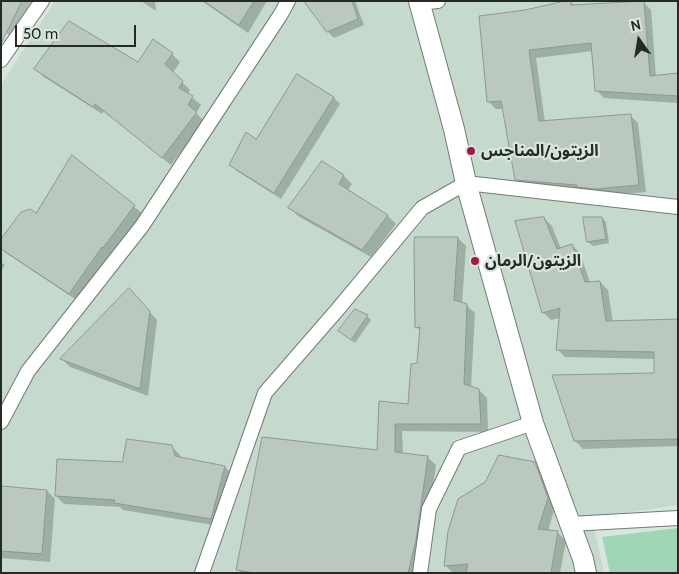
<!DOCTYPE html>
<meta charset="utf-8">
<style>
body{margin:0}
#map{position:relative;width:679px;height:574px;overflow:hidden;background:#d8e6dd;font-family:Cabin,sans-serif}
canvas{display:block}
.frame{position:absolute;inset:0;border:2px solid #252a27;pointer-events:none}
.north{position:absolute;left:614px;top:15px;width:50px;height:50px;-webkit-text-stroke:4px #d8e6dd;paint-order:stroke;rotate:347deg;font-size:14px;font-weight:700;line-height:20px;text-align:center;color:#252a27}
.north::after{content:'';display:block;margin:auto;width:18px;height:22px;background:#252a27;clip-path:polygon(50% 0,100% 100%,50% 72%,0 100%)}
.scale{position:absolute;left:15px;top:25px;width:121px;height:22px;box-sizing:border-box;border:2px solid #252a27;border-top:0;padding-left:6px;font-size:15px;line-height:18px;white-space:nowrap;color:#252a27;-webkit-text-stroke:4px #d8e6dd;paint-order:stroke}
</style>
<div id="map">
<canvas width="679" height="574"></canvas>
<div class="frame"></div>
<div class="north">N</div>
<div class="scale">50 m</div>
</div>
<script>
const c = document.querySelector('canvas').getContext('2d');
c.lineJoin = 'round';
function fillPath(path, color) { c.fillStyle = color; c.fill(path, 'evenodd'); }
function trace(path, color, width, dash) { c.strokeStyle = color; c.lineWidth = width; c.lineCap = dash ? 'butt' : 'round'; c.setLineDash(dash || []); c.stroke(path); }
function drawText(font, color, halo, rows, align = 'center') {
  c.font = font + ' Cabin,"Noto Sans Arabic",sans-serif'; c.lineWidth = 4.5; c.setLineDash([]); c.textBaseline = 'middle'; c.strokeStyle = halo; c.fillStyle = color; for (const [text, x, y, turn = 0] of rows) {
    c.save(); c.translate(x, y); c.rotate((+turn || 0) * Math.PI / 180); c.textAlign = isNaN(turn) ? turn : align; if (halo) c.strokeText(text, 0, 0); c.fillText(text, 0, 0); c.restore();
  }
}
const built = new Path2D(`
 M55,1H678V505L592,518L604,573H1V85Z`);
const green = new Path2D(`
 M678,528V573H610L602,537Z`);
const shadow = new Path2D(`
 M1,1L31,2L13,39L1,28Z
 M141,1H155L156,11Z
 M202,1H267L248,33Z
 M312,1H355L364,25L334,38L328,32Z
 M570,1L575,6L643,2L651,10L656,77L678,75V103L604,98L597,91L593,51L536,58L545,122L630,115L638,123L646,192L603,196L523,187L516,179L504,109H496L489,102L525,11Z
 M172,54L180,62L173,73L190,90L188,94L201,105L196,113L204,121L171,165L104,111L102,114L44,77L36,69L138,64Z
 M297,76L334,98L340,104L281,199L237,171L231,165L257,141Z
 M73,157L143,214L112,256L110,254L78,301L6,253L1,248L36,214Z
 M322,163L344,176L352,184L347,191L388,216L396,224L371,257L298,216L290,208Z
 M544,218L552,226L561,249L572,245L580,253L590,282H600L608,290L613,322L678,320V446L583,449L575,441L655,374V359L565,357L557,349L560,318L551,320L543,312Z
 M602,218L606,222L609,243L593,246L588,242Z
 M458,238L466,246L462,304L466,305L475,313L471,388L479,390L487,398L488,432L402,431L403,454L427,457L436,465L423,549L417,573H241L238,570L378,451L380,402L409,405L418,364L421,332L417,327L416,239Z
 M1,262L5,265L1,271Z
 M137,298L157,320L148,396L70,367L62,359Z
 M367,316L371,320L355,343L344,335Z
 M172,447L180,455L181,459L225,467L232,474L219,526L123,510L120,507L64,504L56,496L123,463Z
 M534,464L543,472L555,507L548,531L558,533L566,541L560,573H453L445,565Z
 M1,487L47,491L55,499L50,562L1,558Z`);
const building = new Path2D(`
 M1,1H22L1,44Z
 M204,1H254L239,25Z
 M304,1H352L358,19L327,32Z
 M565,1H571V5L644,1L650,76L678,73V96L595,91L591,43L529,50L539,121L631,114L639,185L595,189L577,187V185L515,180L501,101L487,102L479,16L525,10Z
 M69,21L138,62L153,39L173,53L165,64L183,81L179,88L193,96L188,105L197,112L162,158L95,104L93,107L34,69Z
 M297,74L334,97L274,193L229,165L246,132L256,139Z
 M72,155L135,205L103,248L102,247L69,294L1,249V239L21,212L30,209L36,213Z
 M322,161L344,175L339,184L388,215L362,250L288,208Z
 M544,217L557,249L572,244L585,282L600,281L606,321L678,319V439L574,441L552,375L654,373V352L556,350L560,308L542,313L515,221Z
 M583,217H602L606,239L587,242Z
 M415,237H458L454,300L467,304L464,384L479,389L481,424H395V452L428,456L416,540L408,573H254L236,570L262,437L377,450L379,401L408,404L411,364L417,363L420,327L415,328L414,245Z
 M129,288L150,311L140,389L60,359Z
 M355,309L368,315L351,340L338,331Z
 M127,439L172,445L175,456L225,466L211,519L114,503L115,500L55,496L57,459L122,462Z
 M499,455L535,462L548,498L538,529L558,531L551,573H466L468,564L444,566L448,531L458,499L485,482Z
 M1,486L47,490L42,554L1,551Z`);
const street = new Path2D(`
 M419,3L438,1
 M1,60L42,1
 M1,422L28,371L142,226L281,14L288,1
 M570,524L678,518
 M202,573L265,393L338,309L422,208L466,183L678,207
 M420,573L429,509L459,448L533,423`);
const secondary = new Path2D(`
 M419,1L454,129L466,183L533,423L583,559L586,573`);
const markers = [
 [471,151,5,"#a8144a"],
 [475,261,5,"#a8144a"]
];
const poiNames = [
 ["الزيتون/المناجس",481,151],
 ["الزيتون/الرمان",485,261]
];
fillPath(built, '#c5dacc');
fillPath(green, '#a0d6b5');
fillPath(shadow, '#0003');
fillPath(building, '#bac8bf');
trace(building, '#8d9a92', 1);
trace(street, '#707c74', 16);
trace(secondary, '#707c74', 22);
trace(street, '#fff', 14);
trace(secondary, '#fff', 20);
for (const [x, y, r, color] of markers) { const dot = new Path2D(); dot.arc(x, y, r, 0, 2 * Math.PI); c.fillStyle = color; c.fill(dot); trace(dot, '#d8e6dd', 2); }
drawText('bold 16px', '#252a27', '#d8e6dd', poiNames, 'left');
</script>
